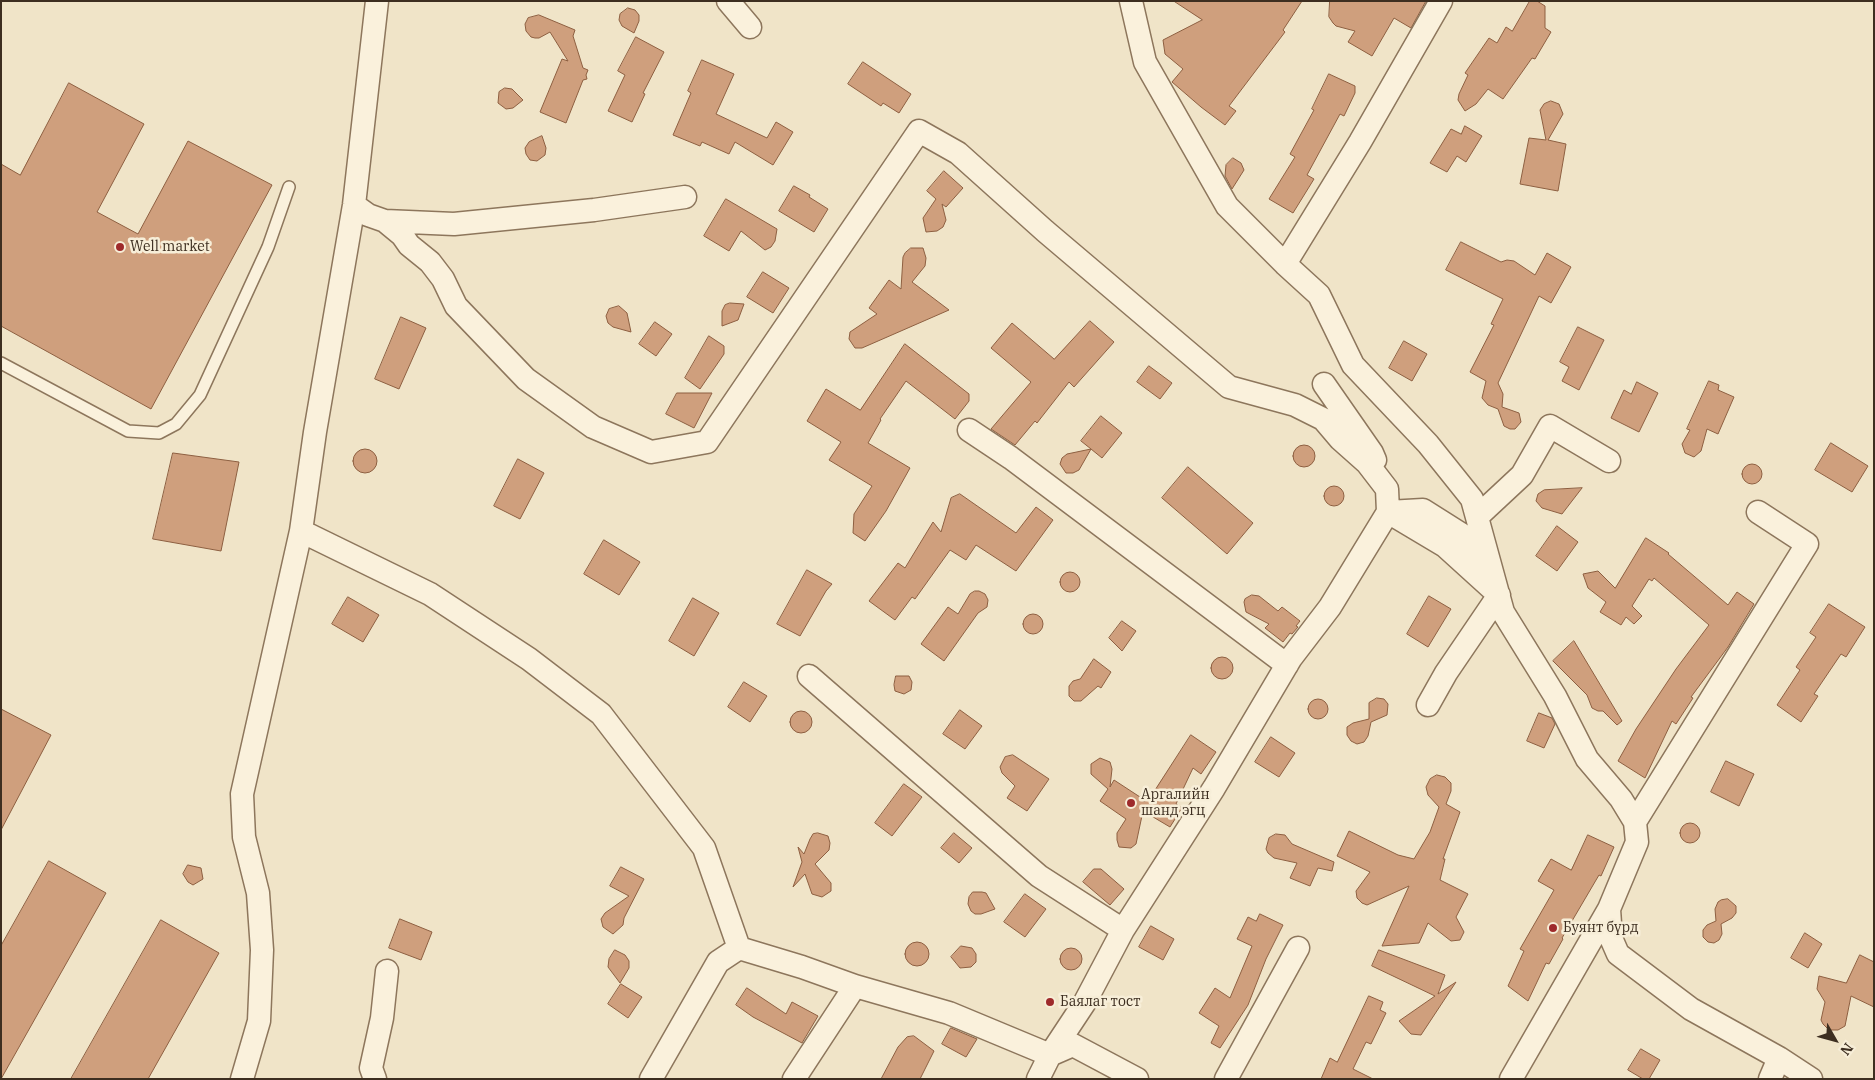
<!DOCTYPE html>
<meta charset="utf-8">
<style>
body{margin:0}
#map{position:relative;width:1875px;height:1080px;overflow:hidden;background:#f0e4c8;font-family:"IBM Plex Serif",serif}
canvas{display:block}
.frame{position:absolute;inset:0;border:2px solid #3d2e20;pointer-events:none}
.north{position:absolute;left:1810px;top:1015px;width:50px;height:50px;-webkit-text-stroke:4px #f7eed8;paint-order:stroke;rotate:128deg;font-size:14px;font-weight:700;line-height:20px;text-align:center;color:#3d2e20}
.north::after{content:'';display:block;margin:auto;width:18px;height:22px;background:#3d2e20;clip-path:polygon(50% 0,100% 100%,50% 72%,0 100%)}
</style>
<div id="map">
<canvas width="1875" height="1080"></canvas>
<div class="frame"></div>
<div class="north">N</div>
</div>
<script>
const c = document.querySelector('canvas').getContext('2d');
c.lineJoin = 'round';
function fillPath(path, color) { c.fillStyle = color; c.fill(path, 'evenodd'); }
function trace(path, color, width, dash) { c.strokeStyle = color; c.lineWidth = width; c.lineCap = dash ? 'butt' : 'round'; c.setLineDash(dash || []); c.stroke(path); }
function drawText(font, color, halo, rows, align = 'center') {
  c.font = font + ' "IBM Plex Serif",serif'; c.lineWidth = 5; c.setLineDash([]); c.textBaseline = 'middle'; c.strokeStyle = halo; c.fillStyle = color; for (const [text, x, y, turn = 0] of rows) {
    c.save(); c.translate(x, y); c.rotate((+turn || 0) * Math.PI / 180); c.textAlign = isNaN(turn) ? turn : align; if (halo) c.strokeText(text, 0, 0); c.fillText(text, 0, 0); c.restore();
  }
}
const building = new Path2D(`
 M1174,1H1302L1283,30L1285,32L1229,106L1236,111L1225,125L1201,107L1172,82L1183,69L1165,54L1163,40L1202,20Z
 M1330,1H1426L1411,28L1394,18L1372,56L1348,42L1355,31L1336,26L1333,23L1329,17Z
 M1530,1H1537L1545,6V28L1551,32L1535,59L1532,58L1503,99L1488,89L1476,104L1465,111L1458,100L1459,94L1468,75L1465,73L1489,38L1497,43L1506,27L1512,31Z
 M628,8L635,10L639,15V21L634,33L622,26L619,20L620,14Z
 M539,15L575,30L573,36L583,68L588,70L586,75L587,79L583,80L566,123L540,112L562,59L568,61L550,32L539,38H535L531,37L526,31L525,24L528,18Z
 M636,37L664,52L643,93L645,94L632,122L608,111L625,75L618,71Z
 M702,60L734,74L716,114L767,138L776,122L793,132L773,165L735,142L729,154L702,142L700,146L673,135L691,93L688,91Z
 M863,62L911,94L899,113L883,103L881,106L848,84Z
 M1329,74L1355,86V93L1344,116L1340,114L1307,175L1314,179L1293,213L1269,199L1295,157L1290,154L1314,110L1312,109Z
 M69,83L144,124L97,212L138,234L188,141L272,185L151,409L1,326V164L20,175Z
 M505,88L512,89L523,100L513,108L506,109L498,103L499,92Z
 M1551,101L1559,104L1563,114L1548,140L1566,144L1558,191L1520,184L1529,138L1546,140L1540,110L1544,104Z
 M1465,126L1482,136L1466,162L1457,156L1447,172L1430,163L1451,129L1461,134Z
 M542,136L546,148L545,155L537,161L530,160L526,154L525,148L529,142Z
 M1233,158L1241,163L1244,170L1232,189L1225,176L1226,165Z
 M944,171L963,188L946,207L942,204L946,220L943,227L937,231L926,232L923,218L936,199L927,191Z
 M794,186L810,195L809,197L828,209L814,232L779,211Z
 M726,199L777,229L775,241L771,247L765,250L741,231L729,251L704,236Z
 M1461,242L1501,262L1507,260L1514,261L1535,275L1547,253L1571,267L1551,303L1539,296L1498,383L1503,394L1502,407L1519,413L1521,422L1515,429H1510L1504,426L1498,409L1488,405L1482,398L1486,381L1470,372L1494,325L1491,324L1503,299L1446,270Z
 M911,248H923L926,258L925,266L912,282L949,310L862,348H855L849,339L850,332L877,314L869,308L889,280L901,289L903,257L905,253Z
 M763,272L789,288L773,313L747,297Z
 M730,303L744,304L738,320L722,326V311L725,305Z
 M619,306L627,313L631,332L613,327L608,323L606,316L609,309Z
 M401,317L426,328L399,389L375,379Z
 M1090,321L1114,342L1074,387L1069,382L1037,423L1035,421L1015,445L991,429L1031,382L991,348L1012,323L1054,359Z
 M655,322L672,334L656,356L639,344Z
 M1578,327L1604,340L1579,390L1562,381L1569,367L1560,362Z
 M709,336L724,346V354L700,389L685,378Z
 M1404,341L1427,354L1412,381L1389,368Z
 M905,344L969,394V401L955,419L906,381L880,419L881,420L868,443L910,468L886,511L865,541L853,533L854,514L872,486L829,460L841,442L807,421L826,389L860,410Z
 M1149,366L1172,383L1160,399L1137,382Z
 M1709,381L1719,385L1718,390L1734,397L1718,434L1707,429L1701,451L1694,457L1685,453L1682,444L1690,430L1687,429Z
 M1637,382L1658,393L1639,432L1611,418L1624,390L1631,394Z
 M677,393H712L694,428L666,414Z
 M1101,416L1122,433L1102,458L1091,449L1079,470L1073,473H1066L1060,464L1062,458L1067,454L1091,449L1081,441Z
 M1831,443L1868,466L1852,492L1815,470Z
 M1293 456a11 11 0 1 1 22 0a11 11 0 1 1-22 0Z
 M353 461a12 12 0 1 1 24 0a12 12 0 1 1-24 0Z
 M173,453L239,462L221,551L153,539Z
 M518,459L544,473L520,519L494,506Z
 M1742 474a10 10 0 1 1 20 0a10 10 0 1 1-20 0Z
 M1188,467L1253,523L1227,554L1162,498Z
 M1324 496a10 10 0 1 1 20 0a10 10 0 1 1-20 0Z
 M1582,488L1562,514L1542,508L1536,501L1538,494L1544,490Z
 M960,494L1016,533L1036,507L1053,520L1016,571L976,545L966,560L950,550L915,599L912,597L895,620L869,601L898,563L905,568L933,522L941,532L951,498Z
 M1557,526L1578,542L1557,571L1536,556Z
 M1646,538L1669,553L1668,554L1728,605L1737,592L1754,604L1728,647L1691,697L1693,698L1676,724L1672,721L1645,778L1618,761L1636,729L1676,669L1709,625L1654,578L1652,581L1649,579L1632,606L1642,616L1634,624L1626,617L1621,625L1600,612L1606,602L1588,588L1583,574L1598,571L1615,588Z
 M604,540L640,562L619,595L584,574Z
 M807,570L832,584L826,591L800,636L777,624Z
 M1060 582a10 10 0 1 1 20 0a10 10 0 1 1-20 0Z
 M975,591H979L985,594L988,600L987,607L978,613L944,661L921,644L948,607L958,614L970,594Z
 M1252,595L1259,596L1278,611L1282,607L1300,621L1296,626L1298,627L1292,634L1290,633L1283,642L1265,628L1269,624L1246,612L1244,602L1245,599Z
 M1429,596L1451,609L1428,647L1407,634Z
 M348,597L379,615L363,642L332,624Z
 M693,598L719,613L694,656L669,641Z
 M1829,604L1865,627L1846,657L1841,654L1814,694L1818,696L1801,722L1777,705L1800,670L1796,667L1816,637L1810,633Z
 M1023 624a10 10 0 1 1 20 0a10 10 0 1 1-20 0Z
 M1122,621L1136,631L1122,651L1109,638Z
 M1574,641L1622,721L1617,725L1603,711H1598L1592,708L1587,695L1553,661Z
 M1211 668a11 11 0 1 1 22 0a11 11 0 1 1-22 0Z
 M1094,659L1111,672L1101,688L1098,686L1081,701H1074L1069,696V686L1073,681L1080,679Z
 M896,676H909L912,682L911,690L904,694L895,691L894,685Z
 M744,682L767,696L750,722L728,707Z
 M1377,698L1384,699L1388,704L1387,715L1371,722L1368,736L1364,742L1357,744L1351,741L1347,735V727L1353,723L1369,719V703Z
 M1308 709a10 10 0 1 1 20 0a10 10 0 1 1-20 0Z
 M1,709L51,735L1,830Z
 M960,710L982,726L965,749L943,734Z
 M790 722a11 11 0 1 1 22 0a11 11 0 1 1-22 0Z
 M1539,713L1552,718L1555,724L1544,748L1527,741Z
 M1191,735L1216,752L1201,774L1193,768L1176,804L1182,808L1170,827L1143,811L1136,844L1131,848L1119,847L1117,840V833L1126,819L1100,801L1108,789L1091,774V764L1100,758L1110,762L1112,769L1110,787L1114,780L1140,797L1147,787L1144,802L1152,790L1154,791Z
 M1271,737L1295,753L1279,777L1255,762Z
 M1013,755L1049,779L1027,811L1007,798L1015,786L1002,773L1000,767L1005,757Z
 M1726,761L1754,774L1739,806L1711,792Z
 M1437,775L1445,777L1451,783V791L1446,804L1460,812L1443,859H1445L1440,880L1468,894L1456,917L1464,932L1460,940L1451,941L1428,923L1419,943L1382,946L1409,886L1367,905L1362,903L1357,898L1356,891L1370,872L1337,856L1349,831L1398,855L1414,859L1430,832L1439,807L1428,795L1426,787L1430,779Z
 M904,784L922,797L892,836L875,823Z
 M1680 833a10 10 0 1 1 20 0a10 10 0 1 1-20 0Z
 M818,833L828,836L830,843L829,850L815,864L831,883V891L822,897L812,894L805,874L793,887L802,862L798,847L804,854L810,839L813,834Z
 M954,833L972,848L959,863L941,848Z
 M1276,834L1285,835L1292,844L1334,862L1332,871L1318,868L1310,886L1290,878L1297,863L1274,858L1268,853L1266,849L1269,838Z
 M1588,835L1614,847L1601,876L1599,875L1562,938L1563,939L1549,964L1546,963L1528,1001L1508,986L1524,951L1520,949L1554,890L1538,881L1551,859L1571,870Z
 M49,861L106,893L1,1079V946Z
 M188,865L201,868L203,879L193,885L188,882L183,874Z
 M621,867L644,879L624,918L623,925L613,934L603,927L601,919L605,913L629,896L610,886Z
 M1094,869H1101L1124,889L1110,905L1083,882Z
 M973,892H982L986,893L995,909L981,914H975L971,911L968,904L969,897Z
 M1025,894L1046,909L1025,937L1004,922Z
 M1728,899L1736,906V913L1732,918L1721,924L1722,934L1719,940L1714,943L1708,942L1703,937V930L1707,925L1716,921L1715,909L1718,902L1721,900Z
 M1260,914L1283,925L1266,959L1248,1005L1220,1048L1211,1043L1219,1026L1199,1013L1215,988L1230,998L1252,946L1237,939L1248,917L1256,921Z
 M400,919L432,932L421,960L389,948Z
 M161,920L219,953L148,1079H71Z
 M1151,926L1174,939L1163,960L1139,947Z
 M1805,933L1822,944L1808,968L1791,958Z
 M905 954a12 12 0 1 1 24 0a12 12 0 1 1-24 0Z
 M961,946L972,948L976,954V962L971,967L960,968L951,957Z
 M1060 959a11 11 0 1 1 22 0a11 11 0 1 1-22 0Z
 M615,950L625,955L629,961V968L620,983L608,967L609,959Z
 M1379,950L1445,975L1438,994L1456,982L1421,1035L1411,1034L1399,1021L1435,996L1372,966Z
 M1860,955L1874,962V1007L1851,996L1845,1026L1838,1030H1829L1823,1024L1821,1020L1825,1002L1817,989L1819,976L1846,983Z
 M621,984L642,997L628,1018L608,1004Z
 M747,988L786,1014L792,1002L818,1016L802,1043L753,1017L736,1005Z
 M1369,996L1383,1002L1380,1010L1386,1013L1371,1044L1366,1042L1353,1069L1373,1079H1321L1330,1058L1337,1062Z
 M951,1028L977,1039L966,1057L942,1044Z
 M914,1036L934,1051L920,1079H881L898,1047L907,1037Z
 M1641,1049L1660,1060L1649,1079H1643L1628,1070Z`);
const lane = new Path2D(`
 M1,363L128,431L159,433L176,424L200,395L268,247L289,187`);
const street = new Path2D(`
 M728,1L750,27
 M1131,1L1145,62L1227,206L1285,264L1319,295L1353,365L1428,444L1472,499L1503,612L1555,696L1587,759L1621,799L1635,822L1637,842L1609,909L1611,938L1618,954L1691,1009L1779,1058L1811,1079
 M354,205L368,215L385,221L402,235L409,245L430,262L443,279L456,306L526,379L593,427L651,452L707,442L919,131L958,153L1045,231L1229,387L1295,405L1323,419L1340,439L1367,463L1387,489L1388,512L1445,546L1499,595L1446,673L1428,705
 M385,221L454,224L594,210L685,197
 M1285,264L1360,142L1441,1
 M1324,384L1372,453L1375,460
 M969,430L1011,458L1287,665
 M1478,516L1522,475L1550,426L1609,461
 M301,531L430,594L529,659L601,714L704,848L739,948
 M809,676L1039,876L1123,930
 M1635,822L1807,544L1758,512
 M242,1079L259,1021L262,950L258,893L244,837L242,794L301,531L315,432L354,205L377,1
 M375,1079L371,1068L382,1018L387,971
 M651,1079L718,962L739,948L802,967L855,986
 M794,1079L855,986L949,1013L1050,1055L1085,1002L1123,930L1214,788L1291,658L1330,607L1388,512L1423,510L1461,534L1485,573
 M1038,1079L1050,1055L1073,1045L1137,1079
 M1226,1079L1298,948
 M1511,1079L1609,909
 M1770,1079L1779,1058`);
const markers = [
 [120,247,5,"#9e2a2b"],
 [1131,803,5,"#9e2a2b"],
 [1553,928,5,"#9e2a2b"],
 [1050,1002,5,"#9e2a2b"]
];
const poiNames = [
 ["Well market",130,247],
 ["Аргалийн",1141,795],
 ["шанд эгц",1141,811],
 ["Буянт бүрд",1563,928],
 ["Баялаг тост",1060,1002]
];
fillPath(building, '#cf9f7d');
trace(building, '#8d5f41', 1);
trace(lane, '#8d765c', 14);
trace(street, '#8d765c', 25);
trace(lane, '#faf1dc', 11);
trace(street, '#faf1dc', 22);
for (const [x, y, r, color] of markers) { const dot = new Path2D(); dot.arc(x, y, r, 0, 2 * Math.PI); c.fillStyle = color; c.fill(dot); trace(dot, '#f7eed8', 2); }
drawText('14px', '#3d2e20', '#f7eed8', poiNames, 'left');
</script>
